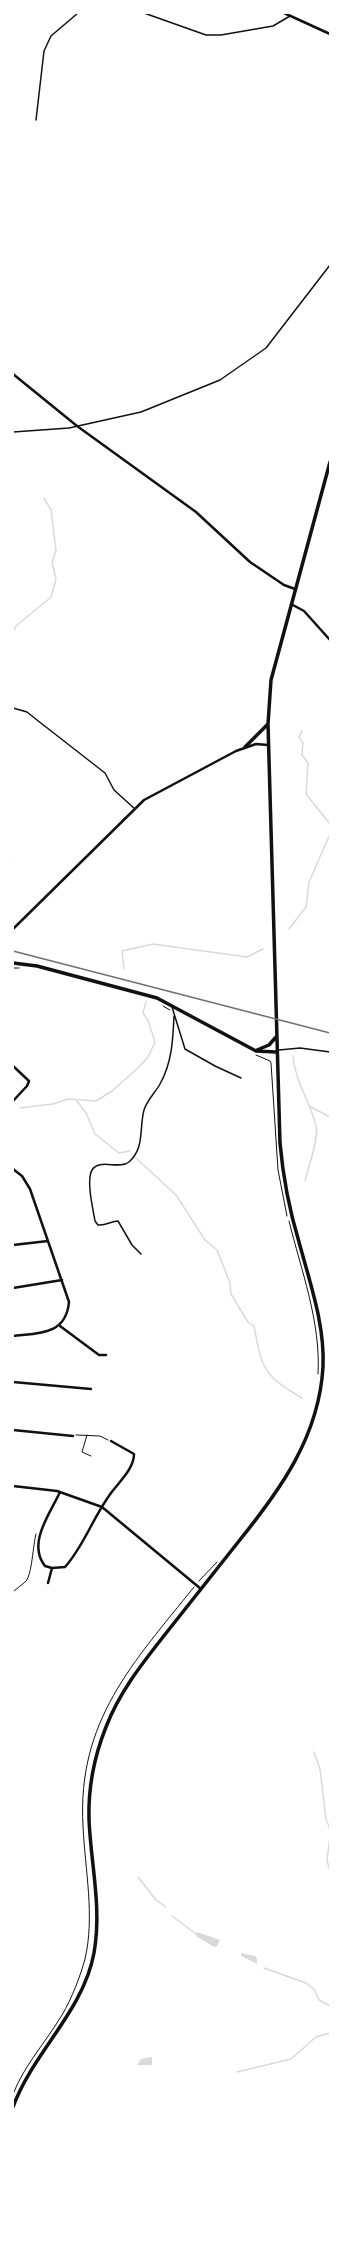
<!DOCTYPE html>
<style>
body{margin:0}
#map{position:relative;width:343px;height:2263px;overflow:hidden;background:#fff;font-family:"Fira Sans Condensed",sans-serif}
canvas{display:block}
.frame{position:absolute;inset:0;border:14px solid #fff;pointer-events:none}
</style>
<div id="map">
<canvas width="343" height="2263"></canvas>
<div class="frame"></div>
</div>
<script>
const c = document.querySelector('canvas').getContext('2d');
c.lineJoin = 'round';
function fillPath(path, color) { c.fillStyle = color; c.fill(path, 'evenodd'); }
function trace(path, color, width, dash) { c.strokeStyle = color; c.lineWidth = width; c.lineCap = dash ? 'butt' : 'round'; c.setLineDash(dash || []); c.stroke(path); }
const water = new Path2D(`
 M197,1932L220,1940L217,1946L214,1947L196,1936Z
 M241,1953L255,1956L257,1959V1964L241,1956Z
 M152,2057V2065H137L141,2059Z`);
const stream = new Path2D(`
 M13,632L16,626L51,597L56,579L52,563L56,550L51,510L44,498
 M302,731L299,737L303,743L302,755L308,763L306,794L330,824
 M13,858H14
 M289,929L306,907L309,882L330,834
 M124,969L122,951L153,944L247,957L263,949
 M293,1056C295,1082 310,1101 316,1126C319,1139 308,1168 305,1181
 M77,1101L86,1113L95,1134L119,1153L130,1151
 M309,1106L330,1117
 M20,1108L53,1104L68,1099L96,1101L112,1091L139,1067L148,1057L155,1042L148,1020L143,1013L146,1002
 M135,1157L176,1195L205,1240L217,1250L230,1283L231,1294L248,1322L254,1326C262,1369 263,1375 302,1398
 M314,1752L320,1769L326,1819L330,1829
 M330,1836L327,1860L330,1872
 M138,1877L156,1900L166,1907
 M172,1916L196,1934
 M264,1968L306,1983L314,1989L319,2000L330,2006
 M237,2072L291,2059L316,2037L330,2033`);
const path = new Path2D(`
 M13,968H19
 M163,1006L170,1010
 M256,1055L270,1061L271,1063L278,1170L287,1216
 M289,1221C301,1270 321,1322 318,1374
 M76,1435L100,1436L108,1440
 M87,1435L82,1452L91,1456
 M199,1581L217,1562
 M13,1592C17,1588 22,1585 26,1581C32,1574 33,1545 36,1534
 M13,2094C25,2064 46,2042 62,2015C72,1998 80,1977 85,1959C95,1916 85,1870 83,1826C77,1721 133,1663 194,1587`);
const service = new Path2D(`
 M144,13L206,35H221L273,26L290,16
 M36,120L44,51L51,36L78,13
 M13,432L69,428L141,412L220,380L266,348L330,265
 M13,708L27,712L37,720L105,773L114,790L135,809
 M172,1007L185,1049L215,1066L241,1078
 M279,1050L300,1048L330,1052
 M141,1254L132,1245L118,1221C111,1221 106,1226 98,1225L95,1221C93,1209 86,1180 92,1170C99,1158 119,1170 129,1162C145,1148 139,1128 144,1110C147,1100 155,1093 160,1084C172,1063 173,1039 174,1016`);
const minor = new Path2D(`
 M284,13L330,34
 M13,374L77,426L196,512L250,562L284,585L295,589
 M291,604L304,611L330,640
 M13,929L144,800L236,751L256,744L268,745
 M13,1066L29,1081L27,1086L13,1101
 M13,1169L22,1176L30,1189L69,1302C66,1335 39,1333 13,1336
 M13,1245L48,1241
 M13,1288L62,1280
 M60,1326L99,1355H106
 M13,1382L91,1389
 M13,1430L73,1436
 M13,1486L57,1491L102,1507L201,1589
 M60,1492C50,1514 27,1543 45,1566L52,1568L65,1567C84,1546 93,1517 111,1493C119,1482 134,1469 134,1454L111,1441
 M48,1583L52,1568`);
const secondary = new Path2D(`
 M245,747L268,724
 M13,963L37,966L157,998L256,1051L276,1052
 M257,1050L269,1045L276,1037
 M13,2107C33,2052 83,2012 94,1953C102,1908 91,1865 89,1820C88,1788 94,1757 106,1727C119,1693 141,1665 163,1637C188,1605 214,1573 239,1541C281,1489 319,1436 323,1367C325,1325 310,1283 299,1242C289,1209 283,1177 280,1143L268,724L271,680L330,462`);
const rail = new Path2D(`
 M13,951L330,1033`);
fillPath(water, '#d9d9d9');
trace(stream, '#d9d9d9', 1.5);
trace(path, '#111', 1);
trace(service, '#111', 1.5);
trace(minor, '#111', 2.5);
trace(secondary, '#111', 3.5);
trace(rail, '#707070', 1.5);
</script>
